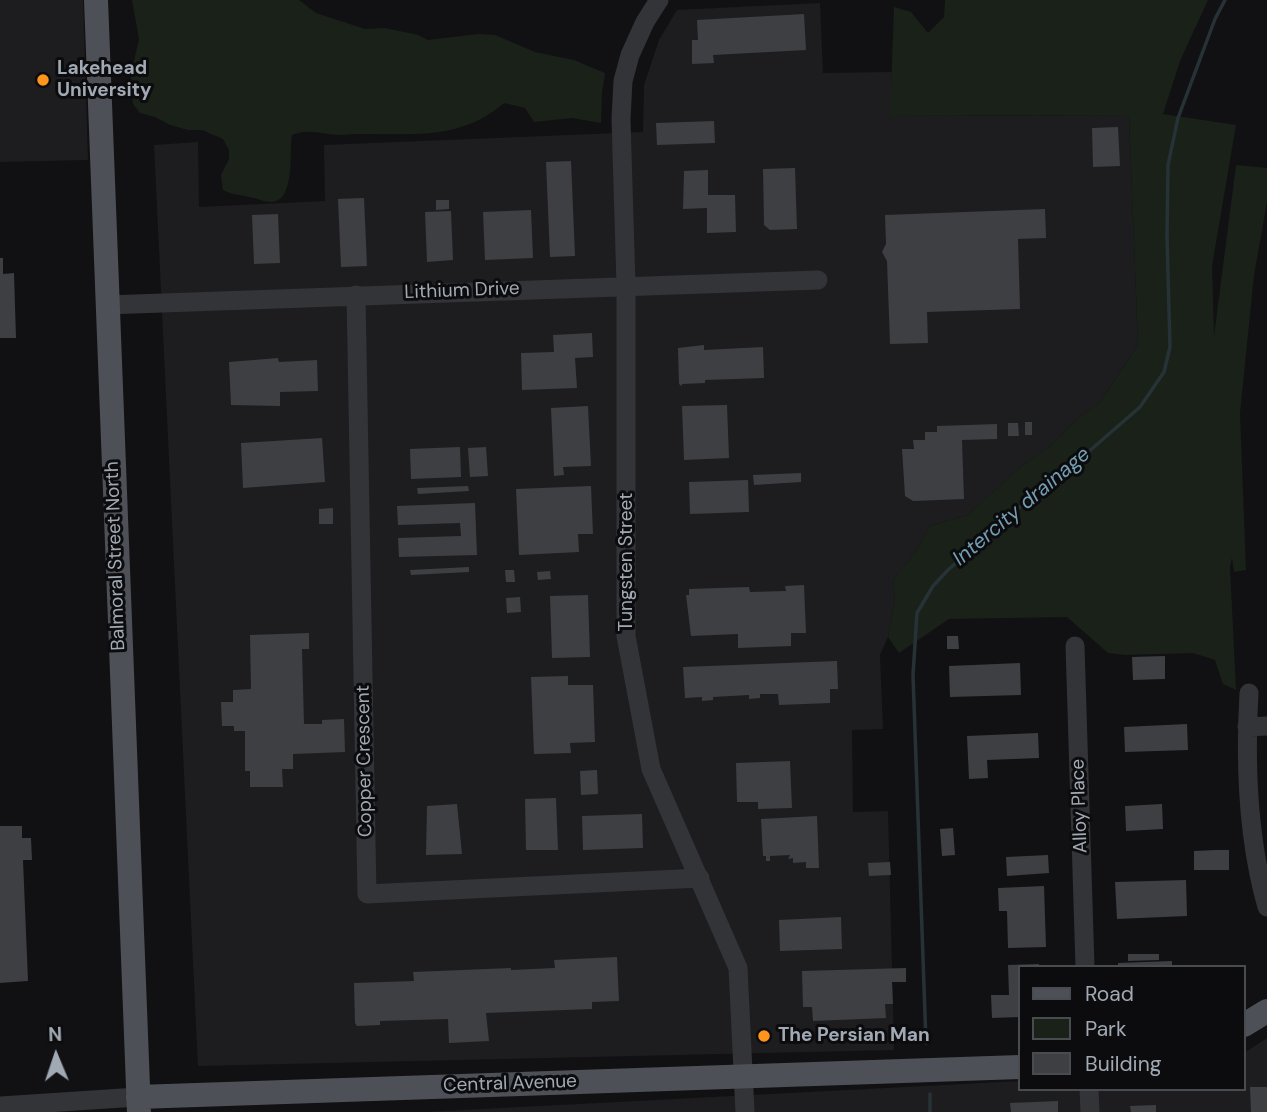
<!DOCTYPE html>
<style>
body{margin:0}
#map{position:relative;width:1267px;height:1112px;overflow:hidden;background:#111113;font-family:"DM Sans",sans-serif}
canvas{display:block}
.legend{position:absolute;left:1018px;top:965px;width:228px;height:126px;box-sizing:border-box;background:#0c0c0e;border:2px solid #484b50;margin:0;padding:9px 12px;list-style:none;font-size:21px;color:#a1aab4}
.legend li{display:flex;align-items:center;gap:14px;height:35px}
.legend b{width:35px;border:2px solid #484b50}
.north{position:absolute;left:21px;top:1021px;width:70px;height:70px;-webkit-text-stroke:5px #0c0c0e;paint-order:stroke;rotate:358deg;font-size:19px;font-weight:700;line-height:28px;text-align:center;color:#a1aab4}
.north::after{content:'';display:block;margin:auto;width:24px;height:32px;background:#a1aab4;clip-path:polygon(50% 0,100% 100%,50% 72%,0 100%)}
</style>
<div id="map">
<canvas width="1267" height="1112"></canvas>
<ul class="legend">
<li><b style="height:9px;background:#4d5157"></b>Road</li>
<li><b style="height:19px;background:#192119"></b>Park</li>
<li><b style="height:19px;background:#3d3f43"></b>Building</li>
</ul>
<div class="north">N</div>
</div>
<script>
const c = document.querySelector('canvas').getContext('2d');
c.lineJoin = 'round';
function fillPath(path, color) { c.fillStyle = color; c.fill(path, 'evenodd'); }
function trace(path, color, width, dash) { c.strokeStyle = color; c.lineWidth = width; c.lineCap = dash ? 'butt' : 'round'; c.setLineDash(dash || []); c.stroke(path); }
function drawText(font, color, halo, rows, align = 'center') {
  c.font = font + ' "DM Sans",sans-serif'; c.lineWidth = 6; c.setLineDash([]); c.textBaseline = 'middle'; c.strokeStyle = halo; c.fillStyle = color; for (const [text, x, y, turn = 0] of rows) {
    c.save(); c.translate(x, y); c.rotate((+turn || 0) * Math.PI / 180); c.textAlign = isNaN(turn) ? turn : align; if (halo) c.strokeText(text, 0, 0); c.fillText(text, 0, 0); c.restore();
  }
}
const built = new Path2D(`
 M0,0H83L88,160L0,162Z
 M820,3L823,73L892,72L891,116L1129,115L1138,345L1100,402L1074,422L1052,445L1024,464L967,515L930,526L913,555L893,580L895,599L888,637L880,655L883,729L852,730L853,812L888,811L894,1050L198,1066L154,145L198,142L199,207L325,201L324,145L643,132L644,85L659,40L677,10Z
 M1267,1038V1112H425L1020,1081V1089H1244V1053Z`);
const green = new Path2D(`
 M132,0H299L316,13L365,29L385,28L418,35L428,40L479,34L495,35L535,52L574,60L605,73L602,92L601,123L572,118L534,122L525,108L504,103C462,140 413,134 361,134C353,134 346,135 339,135C322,134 308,128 292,135C289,152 296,203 270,202C265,202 259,199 254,198C243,195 233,195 223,190L221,175L229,159V150L223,139L202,130H188L170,125L155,117L140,113L133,104L131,74L139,39Z
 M945,0H1208L1180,61L1163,114L1236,125L1212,266L1214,336L1236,165L1267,168V202L1254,275L1240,413L1246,570L1234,572L1232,558L1230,567L1236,690L1223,684L1215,660L1193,653L1126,655L1108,653L1067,617L949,619L899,653L888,637L895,599L893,580L913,555L930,526L967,515L1024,464L1052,445L1074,422L1100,402L1138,345L1129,115L890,116L894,7L911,12L928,33L944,17Z`);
const stream = new Path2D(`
 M926,1043L913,675L917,613L933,586L948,570L1010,515L1079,460L1140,407L1164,372L1170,347L1167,237L1168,165L1178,118L1215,19L1225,0
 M930,1094V1112`);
const building = new Path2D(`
 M804,14L806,50L713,55L714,63L692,64V40H698L697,20Z
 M714,121L715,143L657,145L656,123Z
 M1118,127L1120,166L1093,167L1092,128Z
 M571,161L575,256L550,257L546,162Z
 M795,168L797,229L770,230L764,225L763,169Z
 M708,170V195H735L736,232L707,233V208L683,209L684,171Z
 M364,198L367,266L341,267L338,199Z
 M436,200H449V209L436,210Z
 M1045,209L1046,238L1018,239L1020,309L927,312L928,343L890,344L887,261L882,252L886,244L885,215Z
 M531,210L533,258L485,260L483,212Z
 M451,211L453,260L427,262L425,212Z
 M278,214L280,263L254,264L252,215Z
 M0,258H3V274L14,273L16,338H0Z
 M592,333L593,357L575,358L577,388L522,390L521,353L554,352L553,335Z
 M704,345V350L763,347L764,378L705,380V383L682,384V386L679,384L678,348Z
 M278,358L279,362L317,360L318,391L280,392V406L231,405L229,362Z
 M727,405L729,458L684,460L682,406Z
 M588,406L591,466L563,467L564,475L554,476L551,408Z
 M1025,422H1032V435H1025Z
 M1008,423H1018L1019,436H1008Z
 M997,424V439L962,440L964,499L913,501L905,496L902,449H914L913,440H925V432H937V426Z
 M322,438L325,482L243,488L241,443Z
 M460,447L461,477L411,479L410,449Z
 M486,447L488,476L470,477L468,448Z
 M801,473V482L754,485L753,475Z
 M748,480L749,512L690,514L689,482Z
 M468,486L469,491L418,494L417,488Z
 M591,486L593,534H578L579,552L519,555L516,489Z
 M475,503L477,555L399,557L398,538L461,536L460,523L398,525L397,506Z
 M333,508V524H319V509Z
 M469,567V572L411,575L410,570Z
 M505,570H514L515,582H506Z
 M550,571L551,579L538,580L537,572Z
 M804,585L806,633H791V646L738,648V634L691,636L686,595H689V589L749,587L750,592L786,591L785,586Z
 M588,595L590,657L552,658L550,596Z
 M520,597L521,612L507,613L506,598Z
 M309,633V649H302L304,724H322V720L344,719L345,752L293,754V769H282L283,787H250V771H245V731H234V726H222L221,702H233V690L251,689L250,635Z
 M947,636H958L959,649H947Z
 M1165,656V679L1133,680L1132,657Z
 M837,661L838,689H830V703L779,705L778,694H760V698L749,699V695L713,697V700L702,701V697L685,698L683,667Z
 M1020,663L1021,695L950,697L949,666Z
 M568,676V685H593L595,742L570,743L571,753L534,754L531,677Z
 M1187,724L1188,750L1125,752L1124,727Z
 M1038,733L1039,758L987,760L988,778L969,779L967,736Z
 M790,761L792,808L758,809V802H737L736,763Z
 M597,770L598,794L581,795L580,771Z
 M556,798L558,850H526L525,799Z
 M457,804L462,854L426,855L427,806Z
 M1162,804L1163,829L1126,831L1125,806Z
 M642,814L643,848L583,850L582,816Z
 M817,816L819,868H806V862L793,863V858L788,859L790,855L770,856V861H766V856H763L761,819Z
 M0,826H22V838H31L32,860H23L28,981L0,983Z
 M953,828L955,855L942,856L940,829Z
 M1216,850H1229V870H1194V851Z
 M1048,855L1049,873L1007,876L1006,857Z
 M890,862L891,875L869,876L868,863Z
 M1186,880L1187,916L1117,919L1115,882Z
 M1044,886L1046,947L1008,948L1007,911H999L998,888Z
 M841,917L842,949L780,951L779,920Z
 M1128,954H1159V960L1128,961Z
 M617,957L619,1001L592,1002V1009L486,1013L489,1041L449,1043L448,1019L380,1021V1025L357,1026L355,1023L354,983L414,981L413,972L511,968V970L555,968L554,960Z
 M1172,961V967H1118V963Z
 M1039,964V967H1020V1017L992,1018L991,995H1009L1008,965Z
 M906,968V982H892L893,1004H885L886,1018L813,1021L812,1007H803L802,971Z
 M1250,1087H1267V1112H1251Z
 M1058,1101V1112H1011L1010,1103Z
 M1156,1105V1112H1131L1130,1106Z`);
const minor = new Path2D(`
 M659,0L645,22L630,55L623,81L621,119L626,285V636L651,769L738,968L745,1112
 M356,295L367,894L700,878
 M106,305L818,280
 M1075,646L1085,967
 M1249,693C1245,762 1248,840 1267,907
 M1247,727L1267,726
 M1089,1089L1090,1112
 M0,1106L138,1097`);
const major = new Path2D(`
 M96,0L139,1112
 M1244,1025L1267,1011
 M138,1097L1020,1067`);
const markers = [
 [43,80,7,"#ff941d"],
 [764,1036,7,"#ff941d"]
];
const poiNames = [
 ["Lakehead",57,69],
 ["University",57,91],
 ["The Persian Man",778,1036]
];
const streetNames = [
 ["Lithium Drive",462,291,-2],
 ["Balmoral Street North",116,556,-92],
 ["Tungsten Street",627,562,-90],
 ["Copper Crescent",365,761,-91],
 ["Alloy Place",1080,806,-92],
 ["Central Avenue",510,1084,-2]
];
const waterNames = [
 ["Intercity drainage",1022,507,-40]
];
fillPath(built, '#1d1d20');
fillPath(green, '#192119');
trace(stream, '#273237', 3.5);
fillPath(building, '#3d3f43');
trace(minor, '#323438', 19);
trace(major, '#4d5157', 24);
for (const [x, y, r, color] of markers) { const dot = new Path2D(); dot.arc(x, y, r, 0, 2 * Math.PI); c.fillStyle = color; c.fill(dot); trace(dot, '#0c0c0e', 2.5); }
drawText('bold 19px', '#a1aab4', '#0c0c0e', poiNames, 'left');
drawText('19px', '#a1aab4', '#0c0c0e', streetNames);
drawText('italic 21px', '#759eb3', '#0c0c0e', waterNames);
</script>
